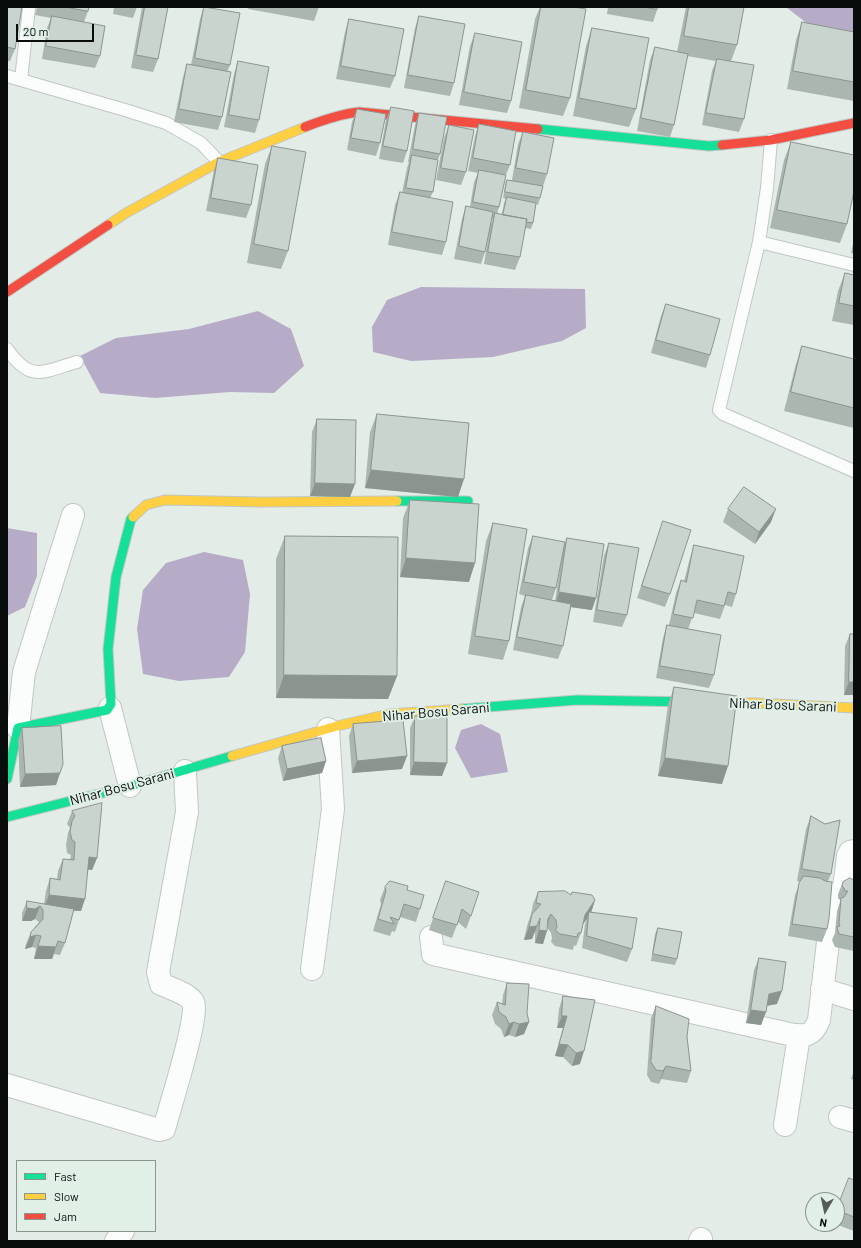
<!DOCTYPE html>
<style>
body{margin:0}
#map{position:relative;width:861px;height:1248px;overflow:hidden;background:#e4ece8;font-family:Barlow,sans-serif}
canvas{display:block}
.frame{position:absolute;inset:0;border:8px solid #080d0b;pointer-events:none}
.legend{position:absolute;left:16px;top:1160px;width:140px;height:72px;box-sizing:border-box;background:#e0f0e7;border:1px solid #8a958f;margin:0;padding:5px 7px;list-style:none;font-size:12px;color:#080d0b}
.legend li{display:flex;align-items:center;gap:8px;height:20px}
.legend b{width:20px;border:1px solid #8a958f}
.north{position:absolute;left:805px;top:1192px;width:40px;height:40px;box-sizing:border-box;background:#e0f0e7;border:1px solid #8a958f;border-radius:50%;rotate:189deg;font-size:11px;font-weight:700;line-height:16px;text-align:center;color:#080d0b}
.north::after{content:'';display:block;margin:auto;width:14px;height:18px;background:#555b58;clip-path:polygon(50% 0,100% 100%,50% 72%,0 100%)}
.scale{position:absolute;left:16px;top:24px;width:78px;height:18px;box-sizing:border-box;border:2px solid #080d0b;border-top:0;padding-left:5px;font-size:12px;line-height:14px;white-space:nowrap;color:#080d0b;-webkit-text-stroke:3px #e0f0e7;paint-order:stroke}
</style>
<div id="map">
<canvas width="861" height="1248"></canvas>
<div class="frame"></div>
<ul class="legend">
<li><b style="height:5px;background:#16e098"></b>Fast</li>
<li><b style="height:5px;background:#ffcf43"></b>Slow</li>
<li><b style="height:5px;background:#f24e42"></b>Jam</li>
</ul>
<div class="north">N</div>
<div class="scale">20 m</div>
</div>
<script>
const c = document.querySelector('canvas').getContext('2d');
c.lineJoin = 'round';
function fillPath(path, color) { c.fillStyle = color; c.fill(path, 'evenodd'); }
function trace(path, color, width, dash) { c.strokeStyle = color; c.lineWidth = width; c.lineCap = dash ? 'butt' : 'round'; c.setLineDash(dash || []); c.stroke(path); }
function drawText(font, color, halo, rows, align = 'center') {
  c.font = font + ' Barlow,sans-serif'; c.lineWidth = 4; c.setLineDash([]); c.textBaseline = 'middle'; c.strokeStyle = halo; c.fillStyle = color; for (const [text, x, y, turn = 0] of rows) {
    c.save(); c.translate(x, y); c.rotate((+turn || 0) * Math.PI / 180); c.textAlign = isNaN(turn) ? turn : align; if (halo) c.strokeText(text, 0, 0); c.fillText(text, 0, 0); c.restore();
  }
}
const water = new Path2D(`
 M786,7H854V39L813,28Z
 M421,287L585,289L586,328L562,341L493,357L411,361L373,352L372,327L387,300Z
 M258,311L291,329L304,366L274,393L230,392L155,398L100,393L80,356L116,338L189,329Z
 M7,528L37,533V576L25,607L7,616Z
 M204,552L243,560L250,594L245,652L229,677L179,681L143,674L137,629L143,590L166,563Z
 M481,724L500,734L508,772L471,778L455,748L461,730Z`);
const lane = new Path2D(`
 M7,76L125,110L166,123L201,143L219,162
 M21,80L29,7
 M771,140L767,188L759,242L719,410L723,414L854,471
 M759,242L854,265
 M7,349C31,383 42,372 77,362`);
const street = new Path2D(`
 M110,708L130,786
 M18,728L24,672L73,515
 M431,937L433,954L789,1034C805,1037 813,1036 819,1020L833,898L844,888L848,856L850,852L854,851
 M312,969L333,809L328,729
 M822,989L854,999
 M7,1085L159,1130L164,1129C169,1110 200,1013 193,1002C189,994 169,988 161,984L158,972L187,812L185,771
 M840,1117L854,1121
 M785,1125L799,1036
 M116,1241L123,1231
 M700,1241L701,1239`);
const fast = new Path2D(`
 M538,129L709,146L722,145
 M397,501H468
 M462,709L577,700L695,702
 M7,779L18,728L107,710L111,704L108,649L116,577L131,519L133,517
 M7,817L130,786L232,756`);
const slow = new Path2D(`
 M108,225L126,213L219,162L305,127
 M133,517L146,505L165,500L261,502L397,501
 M695,702L757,703L854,708
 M232,756L337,726L389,714L462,709`);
const jam = new Path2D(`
 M305,127C323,120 340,114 359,112L538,129
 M722,145L771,140L854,123
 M7,292L108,225`);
const wall = new Path2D(`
 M7,7L15,49L10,61H7Z
 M37,7H89L88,11L84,22L100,56L95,68L42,59L47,28L51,18L35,15Z
 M114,7H137L133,18L113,14Z
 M142,7H168L158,59L153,72L131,68Z
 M204,7L230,65L227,72L222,117L218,130L174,122L183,77L187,64L191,65L200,19Z
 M249,7H319L314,21L248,9Z
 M540,7H574L570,98L563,116L519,108L535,19Z
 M608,7H658L653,22L607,14Z
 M686,7H744L737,45L731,61L744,119L739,132L702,125L712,71L716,61L687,56L674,125L670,137L637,131L650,60L655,47L677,52Z
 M419,16L454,83L450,96L404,88L415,28Z
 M349,19L395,76L390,88L336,79L345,32Z
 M802,22L854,32V101L787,89L796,40Z
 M592,28L636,109L629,127L573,116L586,46Z
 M475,33L511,101L507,113L459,105L470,46Z
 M238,61L259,120L255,133L224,127L234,74Z
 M391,107L407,151L403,163L379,159L386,120Z
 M357,109L380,143L376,156L347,150L352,122Z
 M419,113L440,154L438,160L433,192L430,198L446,242L442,255L388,245L395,205L400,192L402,193L407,168L409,162H408L415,125Z
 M479,124L510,165L505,177L499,207L497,214H502L504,203L506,199L503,198L505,186L507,180H512L518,144L523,132L547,174L543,186L540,198L538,205L536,204L533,223L531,229L525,228L520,257L515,270L484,264L490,226L493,219H491L485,252L481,264L454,259L462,219L466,206L470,207L474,182L478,173L468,171L475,136Z
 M449,125L466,172L461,185L436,180L444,138Z
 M791,142L847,224L840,243L770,228L784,160Z
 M272,146L288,251L281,269L247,263L265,164Z
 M218,158L251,205L246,218L206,211L214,170Z
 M854,238V254L851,253Z
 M845,273L854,275V325L832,321L838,291Z
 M666,304L710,355L706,368L651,353L661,316Z
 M802,346L854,359V428L784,411L796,364Z
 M377,414L458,497L365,488L370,432Z
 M317,419L350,497L310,496L312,432Z
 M410,500L469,582L400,577L403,518Z
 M728,509L771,522L755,544L723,522Z
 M663,521L670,594L665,607L637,598Z
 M493,523L509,641L503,660L468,654L486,541Z
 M285,536L397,676L388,699L276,698V559Z
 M533,536L564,547L567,538L592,610L571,607L563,646L558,659L513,650L521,607L525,596L519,594L528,548ZM561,562L555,601L552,600L556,588Z
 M609,543L627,615L622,627L593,622L604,555Z
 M694,545L736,594L732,607L725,605L720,619L694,613L688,629L714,675L709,688L656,678L663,638L667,625H669L676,593L681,580L684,581L690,558Z
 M850,634H854V695H844L845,646Z
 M674,687L722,784L658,776L668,705Z
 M415,716L442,776L410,775V728Z
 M353,724L407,756L402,769L352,773L349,736Z
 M22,728L60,773L56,785L20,787L18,741Z
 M282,746L326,761L322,773L283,781L278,758Z
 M72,811L97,858L92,870H88L81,911H73L65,943L60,955L54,954L52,959H34L36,948L32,947L25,949L26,944L31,932L39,922L35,919L31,921H22V913L27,901L44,904L46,891L50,878L57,879L58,871L63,859L70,860L71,855L67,853L66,845L68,833L70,828L67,824Z
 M811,816L831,874L828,881L827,929L822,942L788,936L795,895L800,882L797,881L806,829Z
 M854,880V951L835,947L832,940L835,933L837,911L840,902V900L838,898V894L843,882Z
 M446,881L471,916L466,929L458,922L452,938L429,930Z
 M385,887L407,890L420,909L416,922L400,917L395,932L392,931L390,936L373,931L381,904L380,900Z
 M538,892L571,895L595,900L591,912L632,949L627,962L582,948L585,924L587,919L583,924L581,933L576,946L574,945L573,950L555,946L551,942L552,938L551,933L547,927L543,944L535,943V931L532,939L524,940L527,926L531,914L533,904Z
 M658,928L677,959L675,965L651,961L655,934Z
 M759,958L777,1004L767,1006L761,1025L746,1023L754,970Z
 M507,983L527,1013L529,1022L524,1034L515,1037L509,1035L504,1037L501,1029L495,1024L492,1015L497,1002L502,1004L503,995Z
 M563,996L580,1064L572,1066L563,1057L555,1056L563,1028H557L559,1009Z
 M656,1006L687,1037L691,1071L687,1083L661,1079L659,1084L651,1082L647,1075L651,1018Z
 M854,1071V1080L851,1079Z
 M854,1180V1231L835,1224H837V1208Z`);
const shadedWall = new Path2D(`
 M371,470L464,479L458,497L365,488Z
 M315,483L355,484L350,497L310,496Z
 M776,509L771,522L755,544L759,532Z
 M406,558L475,563L469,582L400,577Z
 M559,592L596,598L592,610L555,605Z
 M284,675L397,676L388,699L276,698Z
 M849,682H854V695H844Z
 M407,756L402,769L352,773L357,761Z
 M665,758L728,766L722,784L658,776Z
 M326,761L322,773L283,781L287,769Z
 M414,762L447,763L442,776L410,775Z
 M60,773L56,785L20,787L25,774Z
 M89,857L97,858L92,870L85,869Z
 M49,895L85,899L81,911L44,908Z
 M595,900L591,913L589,912L587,919L580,928L585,915Z
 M40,906L35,919L31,921H22L27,908Z
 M551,914L547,926V931L543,944L535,943L539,930L548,919Z
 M537,926L532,939L524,940L529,927Z
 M36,935L32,947L25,949L30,937Z
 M38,946L56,947L52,959H34Z
 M782,991L777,1004L764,1006L769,994Z
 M751,1010L766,1012L761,1025L746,1023Z
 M562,1016H567L563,1028H557Z
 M514,1022L509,1035L504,1037L509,1024Z
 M529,1022L524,1034L515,1037L519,1024Z
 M559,1044L568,1045L563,1057L555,1056Z
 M584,1051L580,1064L572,1066L576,1053Z
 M666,1066L661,1079L659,1084L663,1071Z`);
const building = new Path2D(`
 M7,7H22L15,49L7,47Z
 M66,7H89L88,11Z
 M145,7H168L158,59L136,55Z
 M204,7L240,13L230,65L195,58Z
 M541,7H574L586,9L570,98L526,90Z
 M644,7H658L657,9Z
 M689,7H744L737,45L684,36Z
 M52,16L105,26L100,56L46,46Z
 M419,16L465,24L454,83L408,75Z
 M349,19L404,29L395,76L341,66Z
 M802,22L854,32V82L793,71Z
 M592,28L649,38L636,109L579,98Z
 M475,33L522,42L511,101L464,92Z
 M655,47L688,54L674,125L641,118Z
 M717,59L754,65L744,119L706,113Z
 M238,61L269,67L259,120L229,115Z
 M187,64L231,72L222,117L179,109Z
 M391,107L414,111L407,151L383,146Z
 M357,109L386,114L380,143L351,138Z
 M419,113L447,117L440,154L413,149Z
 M479,124L516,131L510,165L473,158Z
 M449,125L474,130L466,172L441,168Z
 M523,132L554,138L547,174L516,168Z
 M791,142L854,155V191L847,224L777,210Z
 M272,146L306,152L288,251L254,244Z
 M412,155L438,160L433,192L406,188Z
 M218,158L258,165L251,205L211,198Z
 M479,170L506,175L499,207L473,202Z
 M507,180L543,186L540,198L505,192Z
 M400,192L453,202L446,242L392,232Z
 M507,197L536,203L533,223L526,222L527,219L503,215Z
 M466,206L493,212L485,252L459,246Z
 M495,213L527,219L520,257L488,252Z
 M845,273L854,275V306L839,303Z
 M666,304L720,319L710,355L656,340Z
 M802,346L854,359V408L791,392Z
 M377,414L469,423L464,479L371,470Z
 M317,419L356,420L355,484L315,483Z
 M744,487L776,509L759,532L728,509Z
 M410,500L479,504L475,563L406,558Z
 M663,521L691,530L670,594L642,586Z
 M493,523L527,529L509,641L475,636Z
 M285,536L398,537L397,676L284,675Z
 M533,536L565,542L556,588L524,582Z
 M567,538L604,544L596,598L559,592Z
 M609,543L639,548L627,615L597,610Z
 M694,545L744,556L736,594L728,592L724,606L697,600L693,618L673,614L681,580L686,582Z
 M526,595L571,604L563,646L517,637Z
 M667,625L721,635L714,675L660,666Z
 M850,634H854V682H849Z
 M674,687L737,696L728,766L665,758Z
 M415,716H447V763L414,762Z
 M403,720L407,756L357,761L353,724Z
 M61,726L63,764L60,773L25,774L22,728Z
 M321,738L326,761L287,769L282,746Z
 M102,803L97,858L89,857L85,899L49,895L50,878L60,880L63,859L74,860L75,842L72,840L70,832L72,821L75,816L72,811Z
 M811,816L825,824L840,820L831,874L802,869Z
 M804,876L820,878L825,881L832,882L829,919L827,929L792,924L799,883Z
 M850,878L854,880V937L839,934L837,927L840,926L839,923L841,898L844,897L848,891H845L844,888L842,886L843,882Z
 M390,881L408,886L407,890L424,895L420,909L404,904L399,920L390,917L394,924L378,919L386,891L385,887Z
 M446,881L479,892L471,916L462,909L457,925L433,918Z
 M565,891L571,895L572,892L592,895L595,900L585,915L581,933H578L577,937L560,934L555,930L557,928L556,920L551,914L548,919L547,931L539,930L540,918L537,926L529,927L532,914L541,904L536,903L538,892Z
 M27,901L74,909L65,943L58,941L56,947L38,946L41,936L36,935L30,937L31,932L43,919V910L40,906L35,909L27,908Z
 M589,912L637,918L632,949L587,936Z
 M658,928L682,932L677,959L653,954Z
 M759,958L786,962L782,991L769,994L766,1012L751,1010Z
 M507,983L529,984L527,1013L529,1022L519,1024L514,1022L509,1024L506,1017L499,1012L497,1002L505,1005Z
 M563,996L595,1000L584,1051L576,1053L568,1045L559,1044L567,1016H562Z
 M656,1006L689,1019L687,1037L691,1071L666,1066L663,1071L656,1070L651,1062Z
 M849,1178L854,1180V1217L837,1210V1208Z`);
const streetNames = [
 ["Nihar Bosu Sarani",783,705,2],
 ["Nihar Bosu Sarani",436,712,-5],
 ["Nihar Bosu Sarani",122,787,-15]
];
fillPath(water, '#b6acc8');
trace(lane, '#c0c7c3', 14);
trace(street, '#c0c7c3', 24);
trace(fast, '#c0c7c3', 11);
trace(slow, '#c0c7c3', 11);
trace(jam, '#c0c7c3', 11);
trace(lane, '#fbfcfc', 12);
trace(street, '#fbfcfc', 22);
trace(fast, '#16e098', 9);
trace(slow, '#ffcf43', 9);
trace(jam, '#f24e42', 9);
fillPath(wall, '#acb6b0');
fillPath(shadedWall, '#8c9490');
fillPath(building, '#c8d4cd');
trace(building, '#8c9490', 1);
drawText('14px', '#080d0b', '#e0f0e7', streetNames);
</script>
